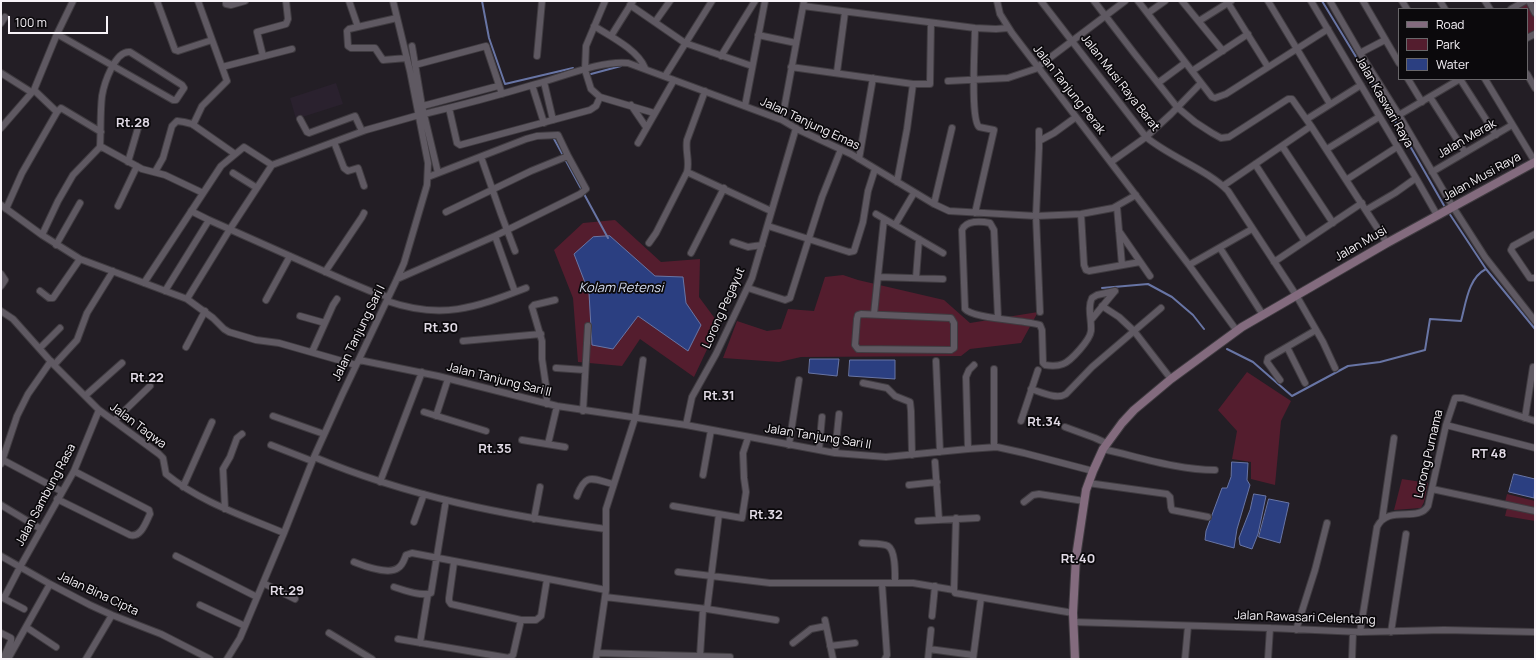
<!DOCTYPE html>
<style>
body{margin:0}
#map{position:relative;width:1536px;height:660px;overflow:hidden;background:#231e25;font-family:Manrope,sans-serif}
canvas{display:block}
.frame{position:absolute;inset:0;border:2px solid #f7f3f8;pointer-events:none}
.legend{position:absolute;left:1398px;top:8px;width:130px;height:72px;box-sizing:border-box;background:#0b090c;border:1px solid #69676a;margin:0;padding:5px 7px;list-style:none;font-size:12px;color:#f7f3f8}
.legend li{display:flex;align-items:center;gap:8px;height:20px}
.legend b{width:20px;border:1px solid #69676a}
.scale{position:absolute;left:8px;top:16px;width:100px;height:18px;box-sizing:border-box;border:2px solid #f7f3f8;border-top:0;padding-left:5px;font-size:12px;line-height:14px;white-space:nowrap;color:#f7f3f8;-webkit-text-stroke:3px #0b090c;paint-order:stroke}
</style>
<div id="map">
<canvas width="1536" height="660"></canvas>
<div class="frame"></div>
<ul class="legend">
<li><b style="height:5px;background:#836b7e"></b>Road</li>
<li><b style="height:11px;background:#541d2e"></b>Park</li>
<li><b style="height:11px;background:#2b3f81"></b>Water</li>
</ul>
<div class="scale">100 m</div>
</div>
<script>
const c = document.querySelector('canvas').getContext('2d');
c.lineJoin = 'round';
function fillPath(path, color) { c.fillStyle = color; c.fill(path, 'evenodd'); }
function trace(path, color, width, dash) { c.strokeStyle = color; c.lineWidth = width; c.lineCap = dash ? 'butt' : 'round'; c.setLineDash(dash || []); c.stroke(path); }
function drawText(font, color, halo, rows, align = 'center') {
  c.font = font + ' Manrope,sans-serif'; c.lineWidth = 3.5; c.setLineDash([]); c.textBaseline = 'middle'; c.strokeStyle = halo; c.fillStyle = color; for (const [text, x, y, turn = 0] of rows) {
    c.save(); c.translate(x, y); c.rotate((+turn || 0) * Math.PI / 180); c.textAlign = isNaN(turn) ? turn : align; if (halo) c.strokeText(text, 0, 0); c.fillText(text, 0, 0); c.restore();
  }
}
const built = new Path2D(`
 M336,83L343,104L296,119L290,98Z`);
const green = new Path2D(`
 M1525,2L1535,19V30L1527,35V9H1514Z
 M615,220L661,262L700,259L699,297L719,324L694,377L640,339L622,366L578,362L573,298L554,250L583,223Z
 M843,275L858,280L944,300L970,323L1038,312L1021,343L970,349L961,356L801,357L779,362L723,358L737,321L767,331L781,329L788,309L814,311L825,277Z
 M1247,372L1291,401L1281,421L1275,485L1251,479V462L1232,459L1237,431L1218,410Z
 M1402,479L1428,483L1424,502L1421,508L1394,510Z
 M1507,494L1535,501V508L1505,502Z
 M1507,508L1535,513V521L1505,516Z`);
const water = new Path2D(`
 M610,236L655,276L683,277L686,303L701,325L688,351L638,316L613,349L592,345L589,293L574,254L593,237Z
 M810,359H839L837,376L809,373Z
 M850,360H895V379L849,376Z
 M1232,462L1248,463L1247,480L1250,485L1237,529L1234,548L1205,540L1206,531L1222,488H1227L1231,477Z
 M1514,474L1535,479L1534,498L1509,492Z
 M1254,494L1266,496L1258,534L1252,549L1240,545L1239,538L1250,510Z
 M1269,499L1289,503L1280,543L1259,537Z`);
const stream = new Path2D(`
 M482,1L489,38L505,84L573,68
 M1322,1L1406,139L1446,209
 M591,74L621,66
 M553,137L608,238
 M1449,213L1486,269L1535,329
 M1102,288L1148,284L1172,297L1193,315L1204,329
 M1227,349L1253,362L1292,396L1348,366L1380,362L1425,350L1430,319L1461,321C1466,303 1468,278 1486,269`);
const street = new Path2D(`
 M157,1L175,50L178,51L212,40
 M226,1V4L231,5L245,1
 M349,1L358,27
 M605,1L586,46L585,70L591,89L600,97L654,113
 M997,1L1000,14L1012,33L1189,265L1237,331
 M1041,1L1146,137C1170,157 1208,170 1228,191L1296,295L1323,342L1335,368
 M1094,1L1134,53L1177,107L1195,122L1212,133L1221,138L1229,137L1288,99H1292L1311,126L1387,243
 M1138,1L1212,97L1215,98L1226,94L1328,29
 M1182,1L1223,51
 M1268,1L1330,104
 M1311,1L1416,178L1437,215
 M1330,1L1360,53L1399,115L1453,207L1485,257L1535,321
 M1363,1L1399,63
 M1402,1L1407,9
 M1440,1L1445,9
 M1485,1L1490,9
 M1529,1L1535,13
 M1228,3L1268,67
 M630,5L685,43L752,66
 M803,6L975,28L996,29L1008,28
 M1511,9L1525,1
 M1148,13L1165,1
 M397,18L349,29L347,31L348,46L351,48H375L383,60L407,58
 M1199,21L1231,1
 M655,22L670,1
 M1,23L5,17
 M594,26C610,36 638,50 645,68
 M758,35L796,43
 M611,36L633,1
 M1527,38L1535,34
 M412,46L422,106L438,173
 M1360,53L1385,40
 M263,56L257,32L286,24L288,19L286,1
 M537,56L542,1
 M721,56L755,1
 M415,65L486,46L502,94
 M222,67L292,49
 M791,67L913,84H930L931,23
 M1192,71L1248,34
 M837,72L845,12
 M1,73L31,92
 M1527,74L1535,88
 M665,76L712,1
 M1408,79L1422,102
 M1460,79L1496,135
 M1485,79L1535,162
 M948,81L1008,78L1035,69L1125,1
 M544,82L553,120
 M1158,83L1185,63
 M532,85L544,123
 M34,90L57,112L61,108L101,132
 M1430,97L1465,152
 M631,105L646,127
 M745,106L765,1
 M419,107L498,86
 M449,108L457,143L460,145L590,110L596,106L600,97
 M424,114C462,105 499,95 536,84C562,77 602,60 628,63L782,120L799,130L851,154L934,204L949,211L1036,216L1081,214L1113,208L1136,195
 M1399,115L1460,79
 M300,119L307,132L309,133L355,116L362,131
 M1307,119L1361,85
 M782,120L804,1
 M193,125L202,106L227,81L198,1
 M1,128L34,90L57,34L73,1
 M1039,131V148L1036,216L1040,312
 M1039,141L1054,133L1076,117
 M334,142L344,168L348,171L358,168L364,186
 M638,143L674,80
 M100,146L142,169L165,175L203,193
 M1282,146L1333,223
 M1327,149L1379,117
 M481,157L501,214L515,251
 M859,159L873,78
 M128,162L138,128
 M1111,162L1146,137L1171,114L1201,83
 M1255,164L1305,241
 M155,172L163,158L172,126L177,121L184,122L192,124L235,154
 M687,172L771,211
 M1432,172L1512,125
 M233,173L257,188
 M428,177L526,139L537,136L558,135L568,156
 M1346,180L1397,147
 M897,182L907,129L913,84
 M1223,186L1311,126
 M934,204L952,128
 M1,205L42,235L80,259L187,299L213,318L224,329L229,332L256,340L279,343L356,365
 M118,206L137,166
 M1117,207L1122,265
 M6,209L22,173L57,112
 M1366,210L1395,193L1416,178
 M191,211L209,220L346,281L370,291L388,297
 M975,213L994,130L979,127C970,118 975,44 975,28
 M876,214L943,253
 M1081,214L1084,265L1086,270L1089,271L1140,262
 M895,225L914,193
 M768,226L849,252L854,251L863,222L868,191L875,169
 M1119,231L1150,276
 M1535,234L1513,246L1511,250L1530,278H1535
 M42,235L58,201L73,175L100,147C101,130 100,113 102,96C104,84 115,50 130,52L182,85L184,88L176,100H173L57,34
 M495,236L515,292
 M733,242L748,247L762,245
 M649,243L656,233L687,172C690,161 685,151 687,140L705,91
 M56,245L80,203
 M1220,248L1263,315
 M691,253L724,188
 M1274,262L1362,203
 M1189,265L1252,229
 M325,272L362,217L364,213
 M1,274L5,280L1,286
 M878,277L943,279
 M916,278L919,239
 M397,279L495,236L580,194L586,189L568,156L531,171L446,212
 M144,283L221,166L244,147L272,165
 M748,288L785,300L790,298L822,197L841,149
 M40,291L49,298H53L80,259
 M165,291L209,220
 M187,299L230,229L272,165L366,130L419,115
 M266,300L290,256
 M387,301C442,320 474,308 526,288
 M1102,306L1119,317L1134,331L1171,379
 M1,311L13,319L54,365L99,410L159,454L163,458L166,474C200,502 244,516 284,533
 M861,314L951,318L954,323V348L951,350L858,349L855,345L857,319L858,315Z
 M874,314L884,219
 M300,316L325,323
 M998,318L994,230L990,223C981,221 966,220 962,230L965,309C973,319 1026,320 1040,325L1042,330L1043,363L1045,365C1051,366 1058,366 1063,364C1071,361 1090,340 1091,331C1092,321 1087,308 1092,298L1097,295L1115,291
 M1091,320L1115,291
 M463,341L541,334
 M186,347L205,311
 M1287,347L1305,383
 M40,348L60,328
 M312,352L333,305L337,299
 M359,360L438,376L557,406L686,425L835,453L886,457L968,449L997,447L1024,453L1093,471
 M936,361L940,452
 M54,365L77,340L87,313L113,271
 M556,368L585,370
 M1280,380L1267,362L1268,358L1316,330
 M863,383L887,388L895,396L910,402L911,411L912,455
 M1031,389C1041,392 1057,400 1066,394L1092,367L1161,308
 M86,395L122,363
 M547,404L546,386L542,359V341L532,307L534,305L555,300
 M583,411L588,326
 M424,412L486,431
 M273,416L324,434
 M436,416L448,379
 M1525,418L1533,367
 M114,421L150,386
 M1021,421L1038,370
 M686,425L692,397L716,354L752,278L796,128
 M1446,425L1535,448
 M1065,427L1095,438L1106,443
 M522,440L565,447
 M548,444L557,406
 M271,445L312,461
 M789,445L799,380
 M994,447V369
 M968,449L966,377L969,370L974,365
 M1103,449C1139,457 1178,470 1215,470
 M819,450L822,417
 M835,453L839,414
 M314,457C407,496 506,516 606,529
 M3,460L61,491
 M935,462L939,520
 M1,464L17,416L28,394L51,361
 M703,475L711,430
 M380,482L422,372
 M1088,483L1167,494L1170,497L1171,507L1172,510L1208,517
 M909,485L937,482
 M183,487L212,422
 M1432,489L1535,511
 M577,496C586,472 592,479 613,484
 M57,499L130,535C141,538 146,522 150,514L149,510L74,471
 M1024,502L1033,495L1039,494L1084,501
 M1,505L41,529
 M673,506L742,518L746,492L744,478L743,453L748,438
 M225,509L223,469L230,457L237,438L242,434
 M956,518L954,590L955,593L1073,613
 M534,519L540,487
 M1382,520L1394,438
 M918,521L977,518
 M414,522L424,494
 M862,543C870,544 882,543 888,546C896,551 895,575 895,583
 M1,556L50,584L90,605L112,615L161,634L210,659
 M176,556L257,597
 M354,562C364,566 389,575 398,568C403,565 404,560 406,555L412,553L606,590
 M454,562L449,598V601L451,604L521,620H536L541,616L547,579
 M678,572L770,583H913L954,590
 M263,583L295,599
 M882,584L887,655L885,659
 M394,587C404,590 421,597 431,593L446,500
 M1,597L24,609
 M605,597L707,609L776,620
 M4,598L20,567L74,471L99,410
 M200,605L245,626
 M707,609L719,514
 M932,616L935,586
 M825,620L833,659
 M1073,622L1270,628L1360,632L1444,630L1535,632
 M26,627L56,647
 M1296,630L1315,570L1327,523
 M1360,632L1377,527C1388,504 1418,523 1428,506L1446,425L1455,398H1463L1535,421
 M1391,632L1406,534
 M1,633L11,638V641L3,659
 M329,633L372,659
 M398,639L509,658L513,655L521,620
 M420,643L428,594
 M793,643L811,629L826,626
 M830,646L855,643
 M929,649L973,655
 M597,653L730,657
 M700,656L703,609
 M8,659L50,584
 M86,659L112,615
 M227,659L240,638L284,533L314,457L342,395L397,279L404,263L427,185L428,163L410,71L393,1
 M596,659L606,590V509L635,418L643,360
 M928,659L931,630
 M973,659L981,598
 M1185,659L1188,626
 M1268,659L1270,628
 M1352,659L1353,632`);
const secondary = new Path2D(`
 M1075,659L1073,613L1076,557L1086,490L1093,471L1103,449L1122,423L1134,410L1171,379L1242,327L1387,243L1535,162`);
const streetNames = [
 ["Jalan Musi Raya Barat",1120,83,52],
 ["Jalan Tanjung Perak",1069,90,52],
 ["Jalan Kaswari Raya",1384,102,60],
 ["Jalan Tanjung Emas",810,124,25],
 ["Jalan Merak",1467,139,-30],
 ["Jalan Musi Raya",1482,177,-29],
 ["Jalan Musi",1361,244,-30],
 ["Lorong Pegayut",724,308,-66],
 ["Jalan Tanjung Sari I",359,333,-64],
 ["Jalan Tanjung Sari II",499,380,14],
 ["Jalan Taqwa",138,426,37],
 ["Jalan Tanjung Sari II",818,437,9],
 ["Lorong Purnama",1429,454,-77],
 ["Jalan Sambung Rasa",46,495,-62],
 ["Jalan Bina Cipta",98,594,25],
 ["Jalan Rawasari Celentang",1305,618,2]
];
const neighbourhoodNames = [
 ["Rt.28",133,123],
 ["Rt.30",441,328],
 ["Rt.22",147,378],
 ["Rt.31",719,396],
 ["Rt.34",1044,422],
 ["Rt.35",495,449],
 ["RT 48",1489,454],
 ["Rt.32",766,515],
 ["Rt.40",1078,559],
 ["Rt.29",287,591]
];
const waterNames = [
 ["Kolam Retensi",621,288]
];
fillPath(built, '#2a212e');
fillPath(green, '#541d2e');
fillPath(water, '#2b3f81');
trace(water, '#6875a5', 1);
trace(stream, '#6875a5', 2);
trace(street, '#403c41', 8);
trace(secondary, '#403c41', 10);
trace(street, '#5f5962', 6);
trace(secondary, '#836b7e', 8);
drawText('12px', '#f7f3f8', '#0b090c', streetNames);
drawText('bold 13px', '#e1dae5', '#0b090c', neighbourhoodNames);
drawText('italic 13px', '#d2daee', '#0b090c', waterNames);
</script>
